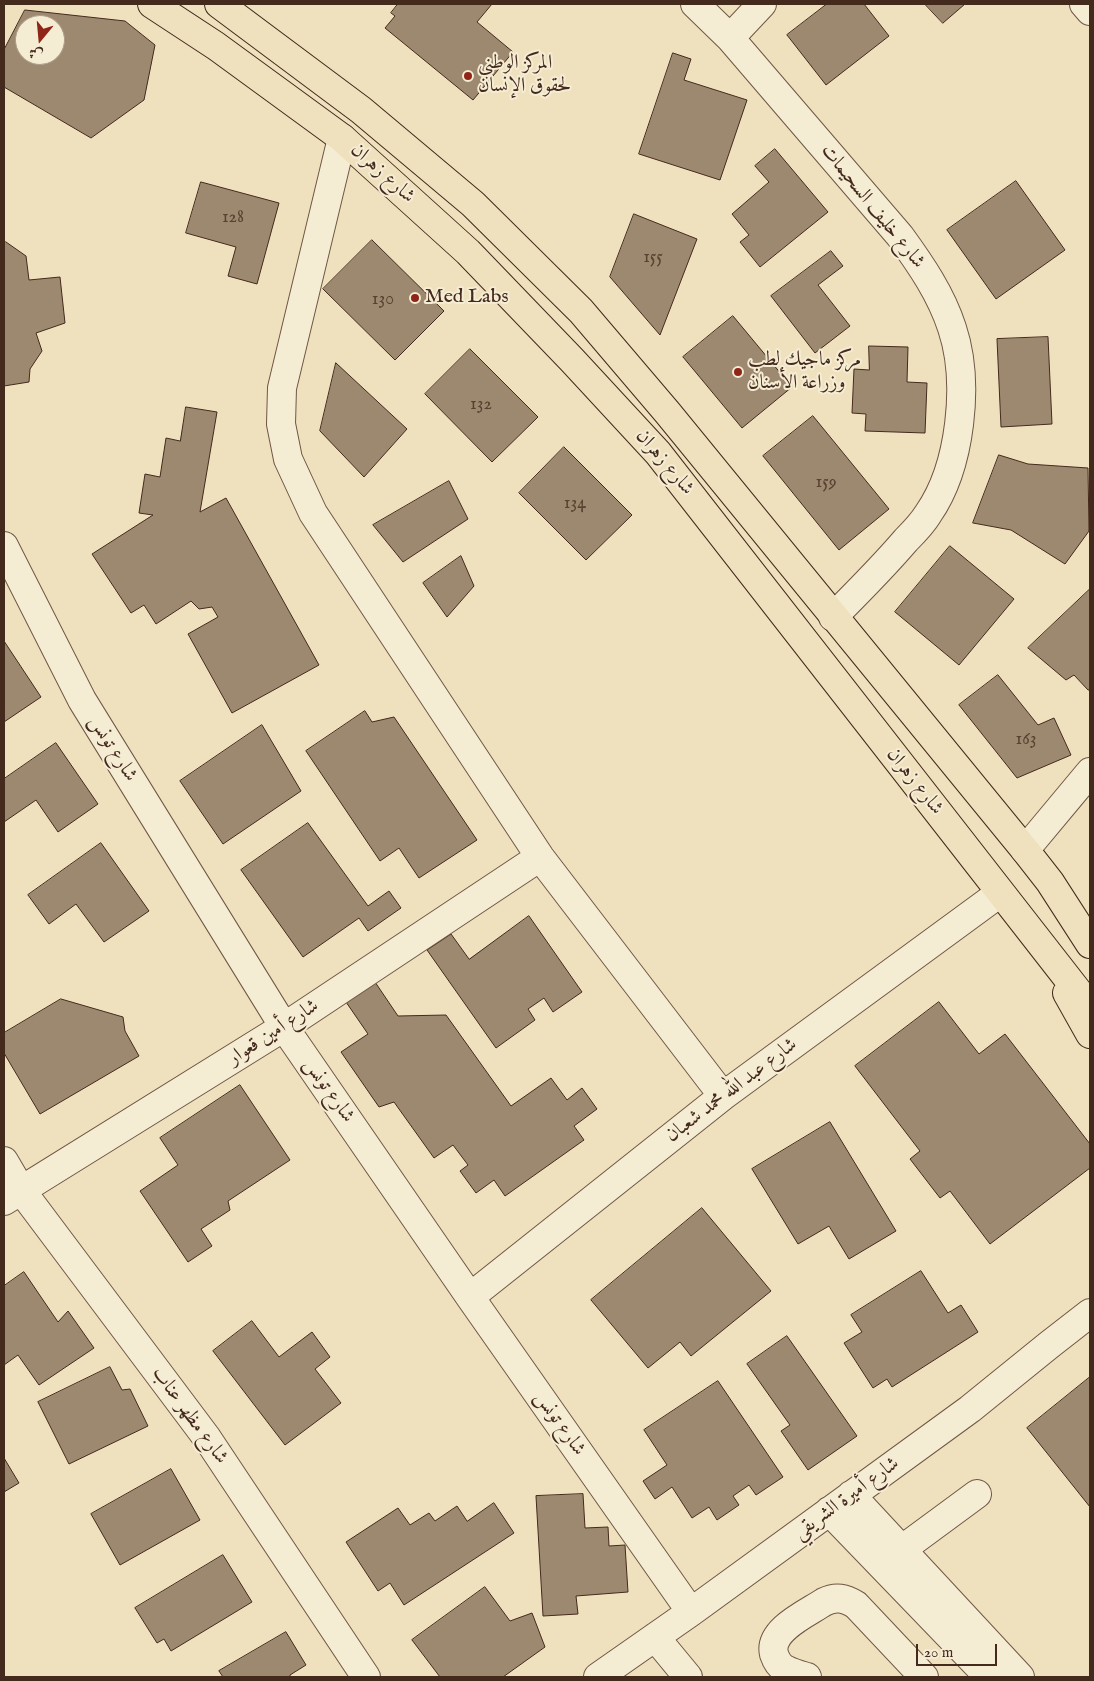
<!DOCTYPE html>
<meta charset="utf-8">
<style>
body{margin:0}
#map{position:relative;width:1094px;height:1681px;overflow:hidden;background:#efe1bd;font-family:"IM FELL English",Amiri,serif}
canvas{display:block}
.frame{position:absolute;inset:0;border:5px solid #44291d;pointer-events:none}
.north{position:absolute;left:15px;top:15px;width:50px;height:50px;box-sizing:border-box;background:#f5ecd4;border:1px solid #ae9e8b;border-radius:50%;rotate:197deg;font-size:14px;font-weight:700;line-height:20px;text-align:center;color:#44291d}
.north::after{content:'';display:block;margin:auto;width:18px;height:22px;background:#8f2418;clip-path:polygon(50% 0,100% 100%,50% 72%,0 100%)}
.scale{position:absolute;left:916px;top:1644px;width:81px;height:22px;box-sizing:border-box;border:2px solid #44291d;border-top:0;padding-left:6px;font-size:15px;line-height:18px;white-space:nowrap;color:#44291d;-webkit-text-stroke:4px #f5ecd4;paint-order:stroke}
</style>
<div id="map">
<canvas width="1094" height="1681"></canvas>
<div class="frame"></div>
<div class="north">ش</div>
<div class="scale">20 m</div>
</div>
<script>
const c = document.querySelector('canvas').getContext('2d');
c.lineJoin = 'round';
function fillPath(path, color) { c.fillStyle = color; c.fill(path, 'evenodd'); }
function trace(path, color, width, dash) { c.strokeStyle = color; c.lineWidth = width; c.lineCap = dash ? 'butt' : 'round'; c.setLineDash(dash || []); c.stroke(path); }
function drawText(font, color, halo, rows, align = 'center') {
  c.font = font + ' "IM FELL English",Amiri,serif'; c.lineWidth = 4; c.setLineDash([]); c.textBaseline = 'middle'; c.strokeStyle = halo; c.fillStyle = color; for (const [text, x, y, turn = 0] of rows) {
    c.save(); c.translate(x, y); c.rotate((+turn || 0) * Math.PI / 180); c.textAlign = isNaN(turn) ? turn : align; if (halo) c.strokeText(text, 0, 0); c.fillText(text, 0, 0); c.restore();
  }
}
const building = new Path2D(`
 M398,4H492L477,22L513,52L473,100L385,28L395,16L391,13Z
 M827,4H864L889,36L826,85L787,35Z
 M925,4H965L943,23Z
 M25,10L125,21L155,45L144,100L91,138L4,87V50ZM25,25H55V55H25Z
 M673,53L691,59L684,80L747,100L720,180L639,154Z
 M775,149L828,212L760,267L740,242L749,235L732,214L769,182L755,166Z
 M1016,181L1065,250L996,299L947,230Z
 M201,182L279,203L257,284L228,276L236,247L186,233Z
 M634,214L697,239L660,335L610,277Z
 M372,240L444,311L395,360L323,289Z
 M6,242L26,256L29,280L60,277L65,323L36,333L42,351L30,369L29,382L4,386V243Z
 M831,251L843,266L818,285L850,326L815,353L771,296Z
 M733,316L792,387L742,428L683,357Z
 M1048,337L1052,424L1001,427L997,339Z
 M869,346L908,347L907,382L927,383L925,433L865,431L866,414L852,413L854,369L869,370Z
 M470,349L538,417L492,462L425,394Z
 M336,363L407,429L364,477L320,431Z
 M186,407L217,412L200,512L226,498L319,665L232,713L188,634L218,617L212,607L199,609L191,601L156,624L144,605L131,613L92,554L153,515L139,513L145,474L160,477L166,438L180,441Z
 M813,416L889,509L839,550L763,456Z
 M564,447L632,515L586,560L519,493Z
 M999,455L1028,464L1088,468L1089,531L1065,564L1011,530L973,523Z
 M449,481L468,519L403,562L373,525Z
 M950,546L1014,599L959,665L895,612Z
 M461,556L474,586L447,617L423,583Z
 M1090,589V690H1088L1074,675L1066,680L1028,648Z
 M4,641L41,697L4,722Z
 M998,675L1038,725L1054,718L1071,755L1017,778L959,705Z
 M365,711L372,722L394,717L477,840L419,878L399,848L380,861L306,751Z
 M262,725L301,791L223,844L180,781Z
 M56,743L98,804L58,832L36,800L4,822V779Z
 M308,823L368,906L389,891L401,908L368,931L359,918L303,957L241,870Z
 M101,843L149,911L104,942L76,904L49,924L28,895Z
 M529,916L582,992L553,1012L544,998L528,1009L535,1020L496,1048L427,950L451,934L469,959Z
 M375,982L398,1016L446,1015L511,1106L551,1078L567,1100L582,1088L597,1109L574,1126L584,1140L505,1196L494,1180L476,1193L460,1171L468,1165L453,1145L434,1158L394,1102L379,1107L341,1052L368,1034L346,1002Z
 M61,999L123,1017L125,1031L139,1056L40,1114L4,1053V1033Z
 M939,1002L979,1054L1005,1034L1090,1144V1168L990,1244L950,1191L940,1198L910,1159L920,1151L855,1066Z
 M240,1085L290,1160L228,1201L230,1210L201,1229L212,1246L188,1262L140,1191L178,1165L160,1138Z
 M830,1122L896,1231L849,1259L829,1226L798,1244L752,1169Z
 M702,1208L771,1291L691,1356L680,1342L648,1368L591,1300Z
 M921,1271L948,1313L961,1305L978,1332L892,1387L887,1379L873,1388L844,1343L862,1332L851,1315Z
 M24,1272L58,1322L68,1311L94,1348L39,1385L18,1355L4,1365V1286Z
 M252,1321L279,1357L312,1332L330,1357L315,1369L341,1403L285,1445L213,1351Z
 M787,1336L857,1436L808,1470L781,1431L790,1425L747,1364Z
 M110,1367L122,1390L130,1389L148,1426L69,1464L38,1402Z
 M1090,1377V1507L1027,1428Z
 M718,1381L783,1477L756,1495L749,1485L733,1496L739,1505L717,1520L709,1507L692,1518L672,1487L655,1499L643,1481L667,1465L644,1430Z
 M4,1458L19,1483L4,1492Z
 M171,1469L200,1520L120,1565L91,1514Z
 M583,1494L585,1528L608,1527L609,1546L625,1545L628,1592L576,1596L578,1614L543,1616L536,1496Z
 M494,1503L514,1533L404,1605L390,1583L378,1591L346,1542L398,1508L410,1525L429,1513L435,1521L457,1506L467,1521Z
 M223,1555L252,1602L171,1651L164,1639L157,1643L135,1608Z
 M485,1587L510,1621L532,1613L545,1647L503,1677H440L412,1640Z
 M286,1632L306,1665L290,1675V1677H223L219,1671Z`);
const minor = new Path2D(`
 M695,4L730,38L900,236C921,265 941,294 952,328C970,382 961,467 928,514C922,524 914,532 906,540C883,567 858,592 833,617
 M1084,4L1090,11
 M730,38L762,4
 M342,138L282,388L281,424L288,459L313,513L540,857L723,1096
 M4,546L82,700L284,1027L470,1297L691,1612
 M1025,850L1090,772
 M4,1161L21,1190L207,1438L366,1677
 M4,1201L284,1027L540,857
 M470,1297L723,1096L1000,893
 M851,1495L1020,1677
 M829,1511L989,1677
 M901,1550L977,1494
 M655,1637L688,1677
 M598,1677L691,1612L970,1409L1049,1345L1090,1313
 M807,1677C800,1675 792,1673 785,1669C779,1666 776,1660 774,1654C768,1630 808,1613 824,1602C836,1596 845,1598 856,1605L924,1677`);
const major = new Path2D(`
 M152,4L216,46L342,138L468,252L572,360L658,453L1090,1007
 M219,4L361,110L473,204L581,311L667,412L1025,850L1050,882L1090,944
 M1067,993L1090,1034`);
const markers = [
 [468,76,5,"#8f2418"],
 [415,298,5,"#8f2418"],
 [738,372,5,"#8f2418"]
];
const numberNames = [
 ["128",233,218],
 ["155",653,258],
 ["130",383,300],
 ["132",481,405],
 ["159",826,483],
 ["134",575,504],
 ["163",1026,740]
];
const poiNames = [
 ["المركز الوطني",478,64],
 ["لحقوق الإنسان",478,87],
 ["Med Labs",425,298],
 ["مركز ماجيك لطب",748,361],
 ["وزراعة الأسنان",748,384]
];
const streetNames = [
 ["شارع زهران",382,174,42],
 ["شارع خليف السحيمات",872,207,51],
 ["شارع زهران",664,463,50],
 ["شارع تونس",112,749,58],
 ["شارع زهران",914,782,52],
 ["شارع أمين قعوار",274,1033,-33],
 ["شارع تونس",328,1091,55],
 ["شارع عبد الله محمد شعبان",732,1091,-37],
 ["شارع مظهر عناب",189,1416,54],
 ["شارع تونس",559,1424,55],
 ["شارع أميرة الشريقي",847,1499,-36]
];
fillPath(building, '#9d8970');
trace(building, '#44291d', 1);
trace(minor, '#6f5745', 30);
trace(major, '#44291d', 30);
trace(minor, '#f5ecd4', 28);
trace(major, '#efe1bd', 28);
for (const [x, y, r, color] of markers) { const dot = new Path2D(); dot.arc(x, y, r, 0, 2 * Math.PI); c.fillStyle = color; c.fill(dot); trace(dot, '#f5ecd4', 2); }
drawText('18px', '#5a4132', null, numberNames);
drawText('20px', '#44291d', '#f5ecd4', poiNames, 'left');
drawText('20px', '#44291d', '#f5ecd4', streetNames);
</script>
